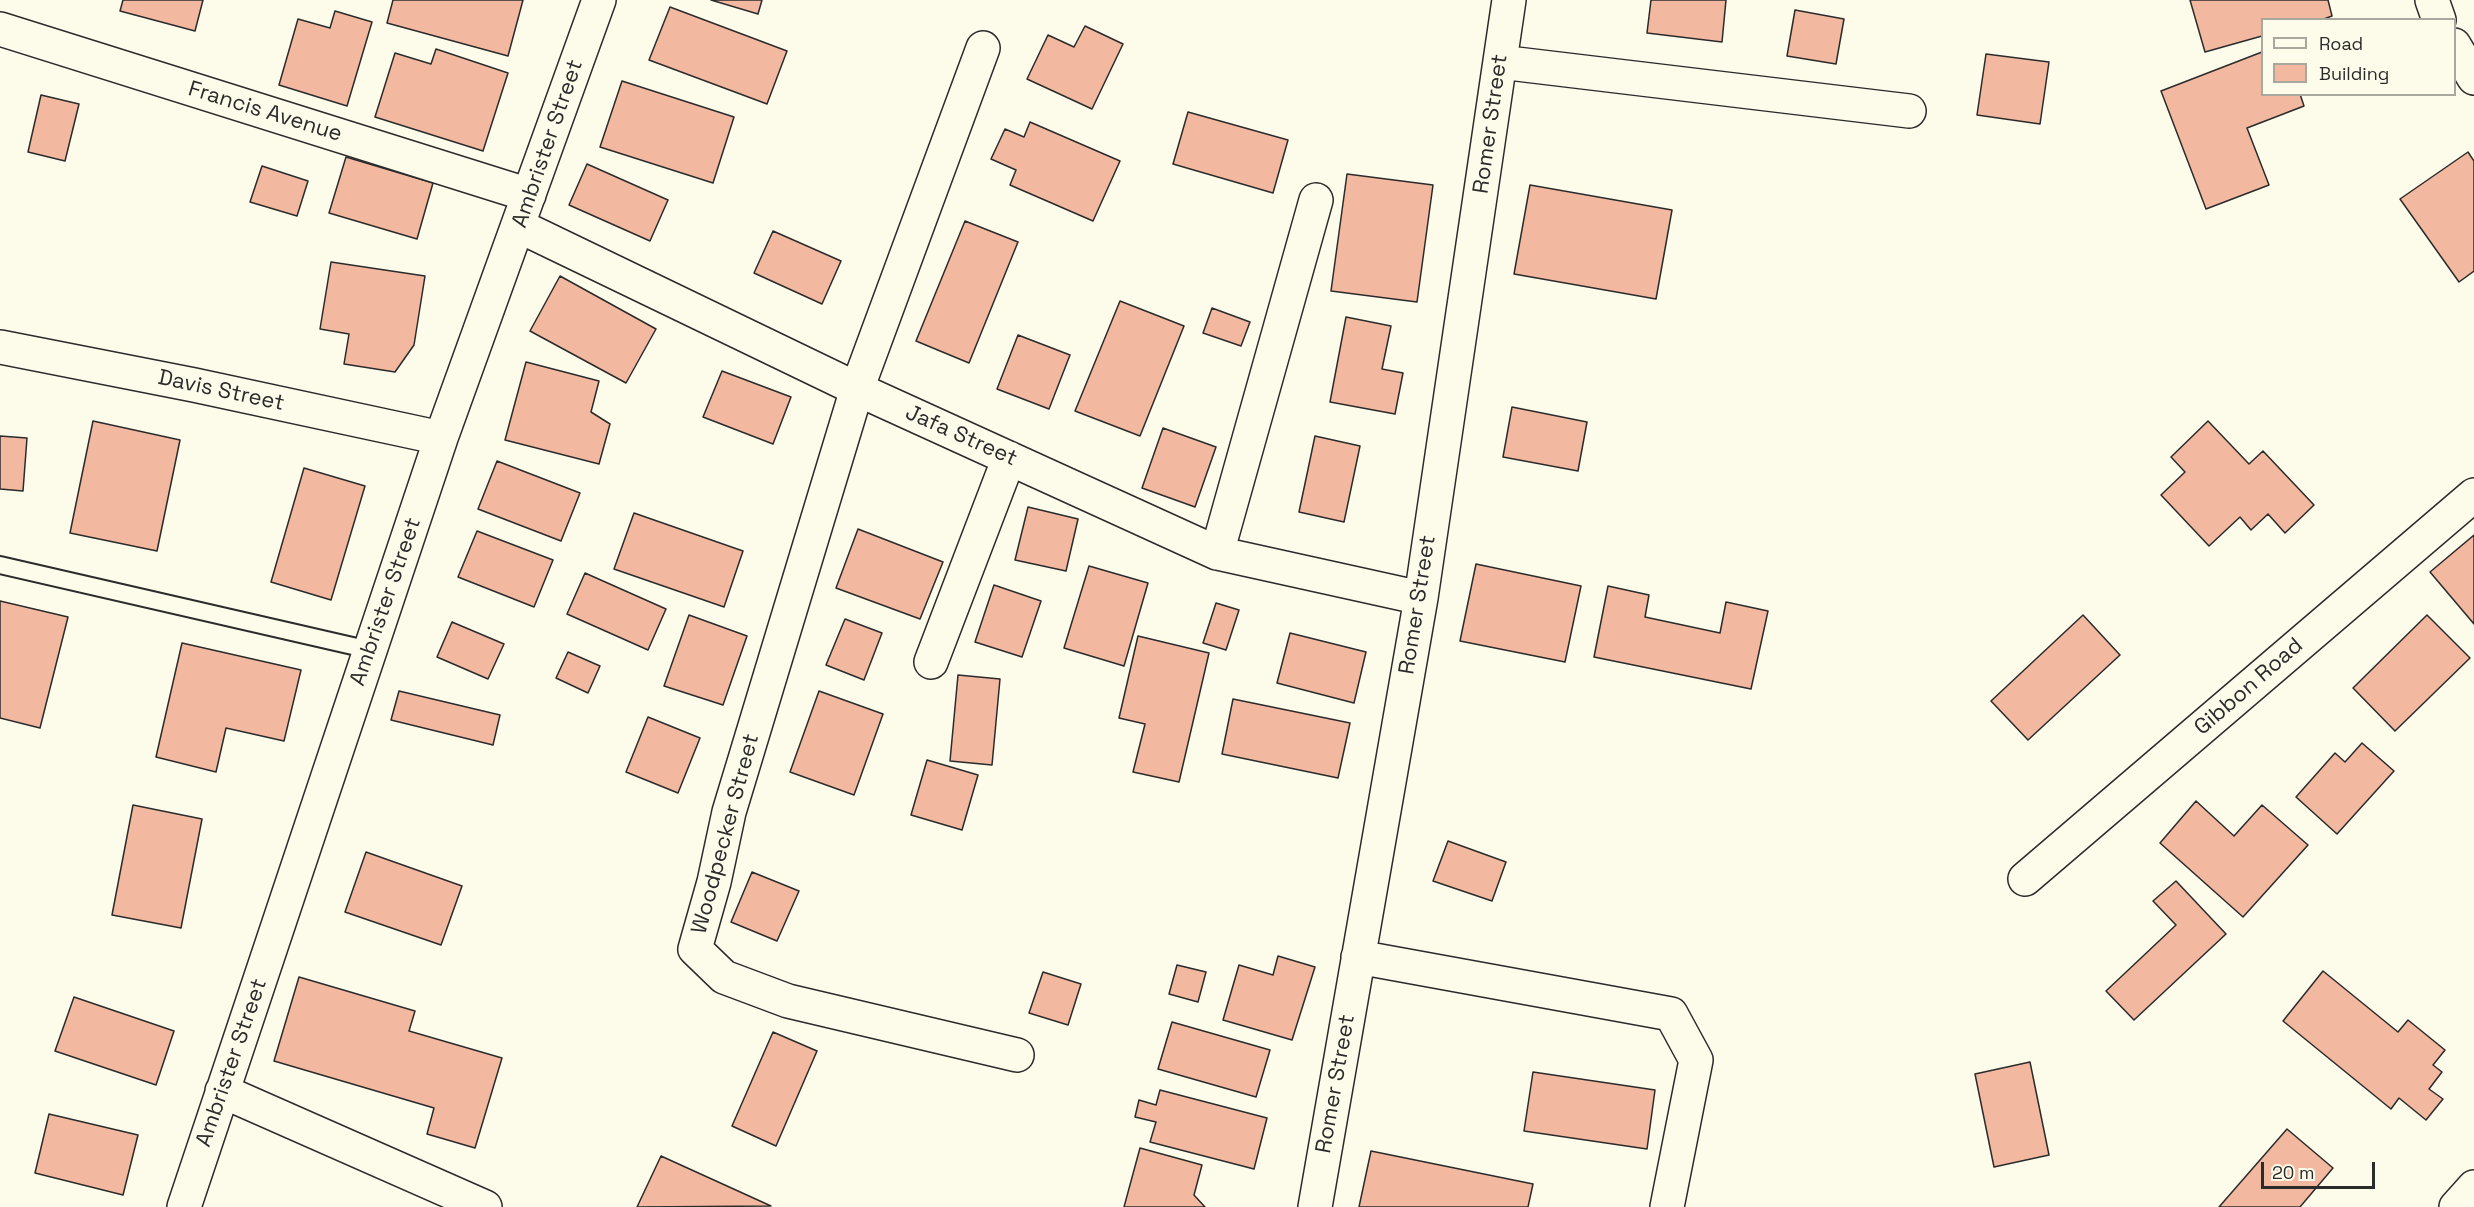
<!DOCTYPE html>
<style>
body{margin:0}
#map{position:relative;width:2474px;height:1207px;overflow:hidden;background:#fdfbea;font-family:"Space Grotesk",sans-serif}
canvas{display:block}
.legend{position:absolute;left:2261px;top:18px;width:195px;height:78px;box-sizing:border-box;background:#fdfbea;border:2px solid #a9a89e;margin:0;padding:8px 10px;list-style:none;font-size:18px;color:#2b2b2b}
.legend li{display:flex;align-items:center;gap:12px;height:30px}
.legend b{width:30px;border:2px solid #a9a89e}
.scale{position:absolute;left:2261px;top:1162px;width:114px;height:27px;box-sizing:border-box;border:3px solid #2b2b2b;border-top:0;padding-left:8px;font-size:18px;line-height:21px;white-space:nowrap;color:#2b2b2b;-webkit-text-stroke:4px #fdfbea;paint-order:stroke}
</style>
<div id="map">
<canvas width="2474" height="1207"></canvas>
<ul class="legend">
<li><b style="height:8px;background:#fdfbea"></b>Road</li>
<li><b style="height:16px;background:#f2b8a0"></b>Building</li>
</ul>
<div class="scale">20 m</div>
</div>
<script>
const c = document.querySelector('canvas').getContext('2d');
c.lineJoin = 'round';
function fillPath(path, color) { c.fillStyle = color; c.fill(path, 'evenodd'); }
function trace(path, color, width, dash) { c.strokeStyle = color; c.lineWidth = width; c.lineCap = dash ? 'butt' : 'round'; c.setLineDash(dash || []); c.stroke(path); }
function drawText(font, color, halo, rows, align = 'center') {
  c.font = font + ' "Space Grotesk",sans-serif'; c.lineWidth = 4.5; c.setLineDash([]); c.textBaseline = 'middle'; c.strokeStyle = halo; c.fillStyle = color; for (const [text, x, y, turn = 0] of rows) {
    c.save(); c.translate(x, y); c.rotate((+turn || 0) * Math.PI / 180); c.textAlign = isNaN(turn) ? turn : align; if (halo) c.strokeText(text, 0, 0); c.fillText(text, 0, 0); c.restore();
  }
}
const building = new Path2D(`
 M123,0H203L195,31L120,11Z
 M393,0H523L508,56L387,23Z
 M711,0H762L758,14Z
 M1651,0H1726L1722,42L1647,33Z
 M2190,0H2328L2332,16L2321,20H2262V36L2205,52Z
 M670,7L787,51L767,104L649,60Z
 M1795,10L1844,19L1836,64L1787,56Z
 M335,11L372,22L347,106L279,85L298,19L330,28Z
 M1085,26L1123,44L1092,109L1027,79L1048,35L1074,47Z
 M436,49L508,73L483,151L375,117L395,53L431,64Z
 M2262,52V94H2300L2304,106L2247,128L2269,185L2206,209L2161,91Z
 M1986,54L2049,62L2040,124L1977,115Z
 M622,81L734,117L713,183L600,147Z
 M41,95L79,104L65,161L28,152Z
 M1188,112L1288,140L1273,193L1173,164Z
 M1030,122L1120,161L1093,221L1010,185L1016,170L991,159L1005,129L1024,137Z
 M2468,152L2474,161V271L2459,282L2400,199Z
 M346,157L433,183L417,239L329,213Z
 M587,164L668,200L650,241L569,205Z
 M262,166L308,181L297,216L250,202Z
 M1347,174L1433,185L1417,302L1331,291Z
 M1530,185L1672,210L1656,299L1514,274Z
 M965,221L1018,242L969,363L916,341Z
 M773,231L841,261L822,304L754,273Z
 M331,262L425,276L414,345L395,372L344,364L349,334L320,329Z
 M560,276L656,329L626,383L530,331Z
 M1120,301L1184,326L1140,436L1075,411Z
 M1212,308L1250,322L1241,346L1203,333Z
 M1346,317L1391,326L1382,369L1403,373L1395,414L1330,402Z
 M1018,335L1070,355L1049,409L997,389Z
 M526,362L599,381L591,412L610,424L599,464L505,440Z
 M722,371L791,397L773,444L703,417Z
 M1512,407L1587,422L1578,471L1503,457Z
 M93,421L180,440L157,551L70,533Z
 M2208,421L2249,464L2263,451L2314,505L2285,533L2268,514L2251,530L2240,517L2209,546L2161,495L2185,472L2171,457Z
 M1163,428L1216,447L1195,507L1142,488Z
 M0,436L27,438L23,491L0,489Z
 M1315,436L1360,446L1344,522L1299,512Z
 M497,461L580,493L561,541L478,509Z
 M304,468L365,486L331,600L271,582Z
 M1028,507L1078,519L1066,571L1015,560Z
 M634,513L743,551L724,607L614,569Z
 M858,529L943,562L920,619L836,588Z
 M477,531L553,560L534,607L458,577Z
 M2474,535V624L2430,572Z
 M1476,564L1581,586L1565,662L1460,641Z
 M1089,566L1148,583L1124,666L1064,648Z
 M585,573L666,609L648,650L567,614Z
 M994,585L1041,601L1022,657L975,642Z
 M1608,586L1649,595L1645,617L1720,633L1726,602L1768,611L1751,689L1594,657Z
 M0,601L68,617L40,728L0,718Z
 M1216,603L1239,610L1226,650L1203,643Z
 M689,615L747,636L723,705L664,686Z
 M2083,615L2120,655L2028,740L1991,701Z
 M2427,615L2470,658L2395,731L2353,688Z
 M845,619L882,633L864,680L826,665Z
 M452,622L504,644L488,679L437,657Z
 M1290,633L1366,652L1354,703L1277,683Z
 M1138,636L1209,653L1179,782L1133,772L1145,724L1119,718Z
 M182,643L301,670L284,741L226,728L216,772L156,757Z
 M568,652L600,666L588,693L556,678Z
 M958,675L1000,679L992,765L950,761Z
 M399,691L500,715L493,745L391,720Z
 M819,691L883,714L854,795L790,772Z
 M1233,699L1350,723L1338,778L1222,754Z
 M648,717L700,738L678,793L626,772Z
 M2362,743L2394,771L2337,834L2296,797L2335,753L2345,762Z
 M927,760L978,775L962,830L911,815Z
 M2196,801L2234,836L2262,805L2308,845L2243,917L2160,843Z
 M133,805L202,819L181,928L112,915Z
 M1448,841L1506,862L1492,901L1433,881Z
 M366,852L462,886L441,945L345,912Z
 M752,872L799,891L777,941L731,922Z
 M2176,881L2226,934L2134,1020L2106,991L2176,925L2153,901Z
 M1278,956L1315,967L1292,1040L1223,1020L1239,965L1273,975Z
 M1177,965L1206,972L1198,1002L1169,994Z
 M2323,971L2398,1032L2408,1020L2445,1050L2433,1065L2442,1072L2429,1089L2443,1099L2426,1120L2399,1098L2391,1109L2283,1021Z
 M1043,972L1081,984L1068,1025L1029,1013Z
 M299,977L415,1011L409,1031L502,1058L475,1148L427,1134L434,1108L274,1061Z
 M74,997L174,1031L156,1085L55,1051Z
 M1172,1022L1270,1050L1256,1097L1158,1069Z
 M773,1032L817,1051L776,1146L732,1126Z
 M2030,1062L2049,1155L1994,1167L1975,1074Z
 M1533,1072L1655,1090L1647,1149L1524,1131Z
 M1160,1090L1267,1118L1254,1169L1150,1142L1156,1122L1135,1117L1139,1100L1156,1105Z
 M49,1114L138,1135L123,1195L35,1173Z
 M2287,1129L2333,1168L2300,1207H2219Z
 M1140,1148L1202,1165L1194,1195L1205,1207H1124Z
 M1371,1151L1533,1184L1528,1207H1359Z
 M661,1156L771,1206L637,1207Z`);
const service = new Path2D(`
 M0,565L370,650`);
const minor = new Path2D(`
 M2432,0L2439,20
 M0,29L529,195
 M2454,45L2474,78
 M983,48L857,389L729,812L714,882L695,949L724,977L788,1001L1017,1055
 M1500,62L1909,111
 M519,226L857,389L1217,553L1421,598
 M0,347L194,385L441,438
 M1217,553L1316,200
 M931,662L1009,458
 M2025,879L2474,495
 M1358,957L1671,1014L1696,1060L1667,1207
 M222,1091L485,1207
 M184,1207L441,438L599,0
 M1315,1207L1421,598L1509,0
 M2456,1207L2474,1187`);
const streetNames = [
 ["Francis Avenue",265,112,17],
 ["Romer Street",1491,124,-82],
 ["Ambrister Street",548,144,-71],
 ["Davis Street",221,391,12],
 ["Jafa Street",961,436,24],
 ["Ambrister Street",386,602,-71],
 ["Romer Street",1418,605,-81],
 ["Gibbon Road",2249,687,-41],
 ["Woodpecker Street",726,834,-75],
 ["Ambrister Street",232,1063,-71],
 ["Romer Street",1336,1084,-80]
];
fillPath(building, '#f2b8a0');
trace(building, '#2b2b2b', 1.5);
trace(service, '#2b2b2b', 20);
trace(minor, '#2b2b2b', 36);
trace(service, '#fdfbea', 16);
trace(minor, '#fdfbea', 33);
drawText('22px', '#2b2b2b', '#fdfbea', streetNames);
</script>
